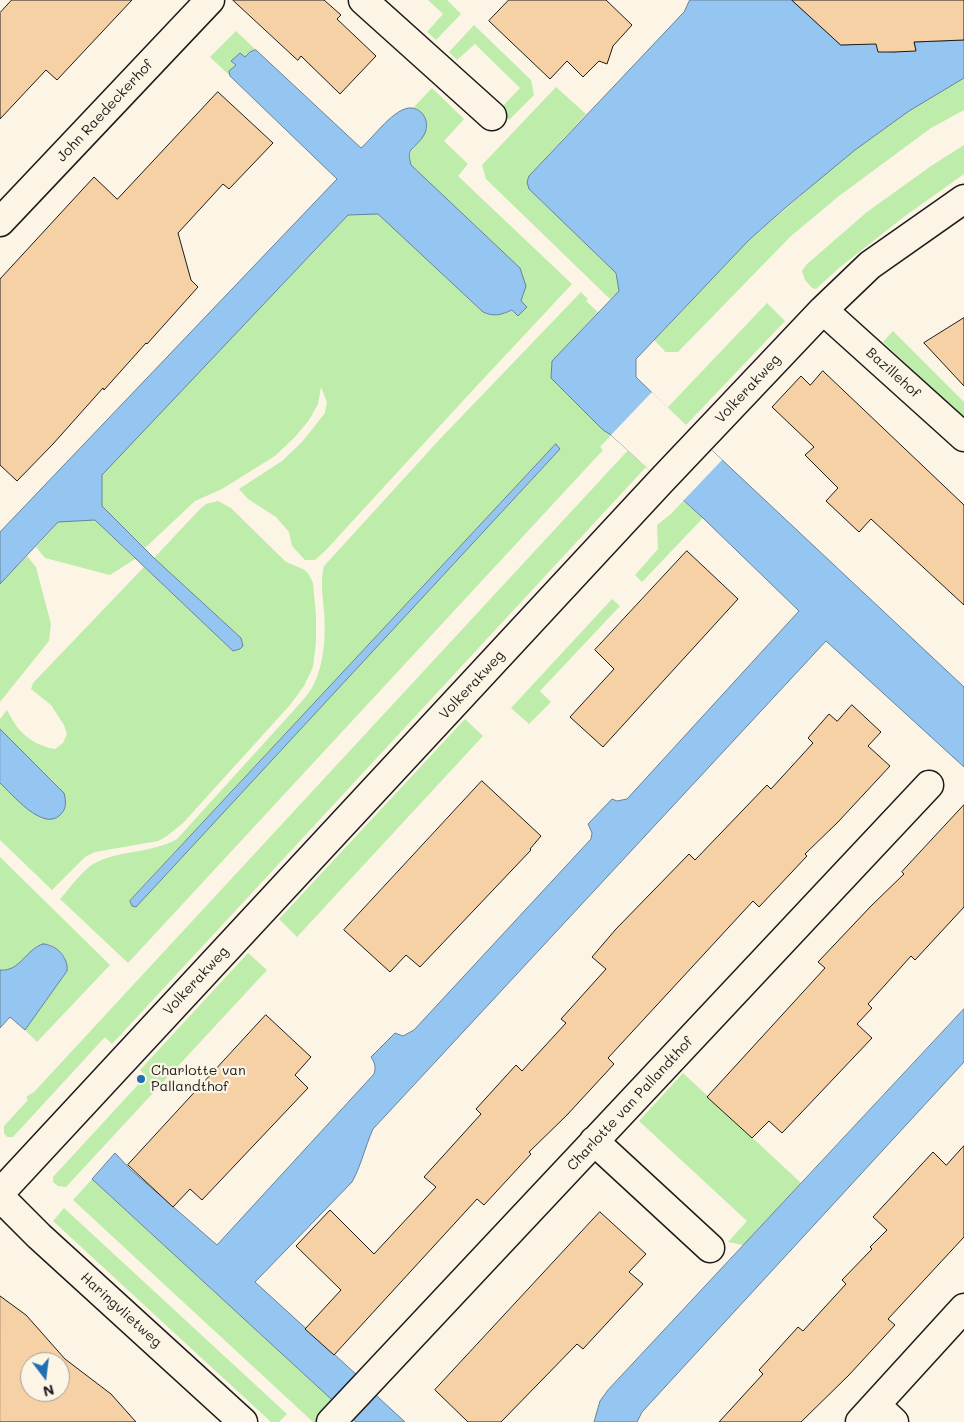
<!DOCTYPE html>
<style>
body{margin:0}
#map{position:relative;width:964px;height:1422px;overflow:hidden;background:#fcf5e5;font-family:Mali,sans-serif}
canvas{display:block}
.north{position:absolute;left:20px;top:1352px;width:50px;height:50px;box-sizing:border-box;background:#fcf5e5;border:1px solid #a29e95;border-radius:50%;rotate:165deg;font-size:14px;font-weight:700;line-height:20px;text-align:center;color:#1c1c1c}
.north::after{content:'';display:block;margin:auto;width:18px;height:22px;background:#1f6fb2;clip-path:polygon(50% 0,100% 100%,50% 72%,0 100%)}
</style>
<div id="map">
<canvas width="964" height="1422"></canvas>
<div class="north">N</div>
</div>
<script>
const c = document.querySelector('canvas').getContext('2d');
c.lineJoin = 'round';
function fillPath(path, color) { c.fillStyle = color; c.fill(path, 'evenodd'); }
function trace(path, color, width, dash) { c.strokeStyle = color; c.lineWidth = width; c.lineCap = dash ? 'butt' : 'round'; c.setLineDash(dash || []); c.stroke(path); }
function drawText(font, color, halo, rows, align = 'center') {
  c.font = font + ' Mali,sans-serif'; c.lineWidth = 4.5; c.setLineDash([]); c.textBaseline = 'middle'; c.strokeStyle = halo; c.fillStyle = color; for (const [text, x, y, turn = 0] of rows) {
    c.save(); c.translate(x, y); c.rotate((+turn || 0) * Math.PI / 180); c.textAlign = isNaN(turn) ? turn : align; if (halo) c.strokeText(text, 0, 0); c.fillText(text, 0, 0); c.restore();
  }
}
const green = new Path2D(`
 M428,0H447L461,14L436,40L427,32L443,14Z
 M474,25L531,80L534,95L509,120L500,109L520,88L475,44L457,60L449,52Z
 M236,31L256,50L250,52L245,57L231,61L236,65L229,71L230,76L210,57Z
 M964,78V110L931,128L839,196L791,236L678,352H664L665,351L654,340L749,240L826,174L855,150L909,111Z
 M556,87L586,114L529,176L527,182L529,189L616,273L619,291L610,299L486,179L482,165Z
 M432,88L464,119L444,141L468,164L458,176L572,284L472,391L326,550L315,560H305L292,546L289,532L276,517L248,499L239,489L282,461L302,442L325,413L327,402L321,387L318,404L309,420L296,436L275,456L222,489L195,501L145,548L102,506L101,475L348,215L378,214L483,312C498,319 511,310 527,307L521,301L524,294L520,268L411,165C406,146 423,145 427,125L419,110L413,108Z
 M964,145V174L905,216L840,267L816,289L812,288L805,280L802,271L807,264L867,212L931,166Z
 M581,292L588,299L586,301L598,312L552,361L551,378L603,430L611,435L600,447L603,450L128,963L60,899C72,886 83,868 99,861C124,850 152,853 177,839L295,709C300,703 307,696 312,688C324,666 326,637 324,612C323,597 320,581 324,566L439,440ZM556,445L560,449L136,907L132,906L130,901Z
 M767,303L785,321L646,467L112,1044L105,1037L13,1137H7L4,1133V1126L28,1100L26,1097L34,1092L668,407Z
 M893,331L964,402V418L883,342Z
 M218,501L231,508L286,562L303,569L308,573L313,583L316,615V642L313,667L304,686L290,705L183,823L167,836L158,841L95,852L85,857L52,890L0,840V783L32,812L42,819L60,788L0,729V719L7,710C10,715 12,720 15,724C23,737 40,747 55,749L63,743L67,734L64,725L51,705L31,689L33,683L144,567L231,649L233,651L240,649L243,646L241,638L154,558L200,509L206,504Z
 M683,501L703,518L642,582L635,575L658,549L657,525L671,514Z
 M95,520L135,559L110,575L45,558L36,547L58,522Z
 M27,556L36,567L51,624L49,641L0,702V584Z
 M612,599L620,606L540,691L551,702L529,724L511,708Z
 M465,719L483,736L297,937L279,919Z
 M0,857L110,965L37,1042L25,1030L67,971L65,957L50,944H43L37,946L13,969L0,970Z
 M248,953L267,970L66,1187L58,1186L53,1182V1177L146,1076L140,1070Z
 M683,1073L801,1183L743,1245L728,1242L747,1221L639,1121Z
 M92,1179L335,1403L317,1422H313L73,1200Z
 M64,1208L287,1414L279,1422H271L53,1221Z`);
const water = new Path2D(`
 M690,0H792L841,45L879,43L880,51L894,52L916,50L914,42L964,40V78L909,111L855,150L785,208L749,240L636,359V377L685,425L964,687V767L826,641L373,1129C365,1147 361,1166 352,1182L255,1282L358,1376L379,1398L405,1422H356L92,1179L115,1153L131,1170L217,1245L374,1074C376,1067 375,1063 371,1057L395,1033L403,1036L414,1030L591,839L592,833L588,824L612,799L617,801L627,799L799,611L703,518L611,435L603,430L551,378L552,361L619,291L616,273L529,189L527,182L529,176L684,12Z
 M256,50L361,148C373,138 395,106 412,108C425,110 430,124 424,135C421,141 415,145 411,150C408,155 410,160 411,165L520,268L526,286L521,301L527,307L518,316L512,310C501,315 494,317 483,312L378,214L348,215L102,475V506L154,558L241,638L243,646L240,649L233,651L95,520L58,522L0,584V532L337,179L230,76L229,71L236,65L231,61L240,53L245,57L250,52Z
 M556,444L560,449L136,907L132,906L130,901Z
 M0,729L64,793C66,801 67,809 60,815C43,832 12,794 0,783Z
 M43,944C56,944 69,958 67,971L25,1030L10,1017L0,1028V970C20,972 26,949 43,944Z
 M964,1009V1062L642,1412L637,1422H594L600,1401L608,1390Z`);
const pier = new Path2D(`
 M652,392L722,460L683,501L611,435Z`);
const building = new Path2D(`
 M12,0H132L57,80L46,70L0,119V13Z
 M233,0H324L341,15L337,19L376,56L340,94L301,56L298,60Z
 M509,0H606L632,25L613,46L607,64L599,61L583,77L567,61L550,79L489,21Z
 M792,0H964V40L914,42L916,51L894,52H878L876,44L841,45Z
 M218,92L273,143L229,189L223,184L178,233L191,280L198,287L147,344L146,343L104,390L103,388L53,444L17,481L0,465V279L94,177L117,199Z
 M964,318V386L924,343Z
 M823,371L964,505V605L871,519L859,532L826,501L838,488L805,455L814,447L772,407L801,376L810,385Z
 M687,551L738,599L603,747L570,717L614,669L595,650Z
 M852,705L881,732L868,746L890,766L838,822L805,854L807,856L759,907L753,901L608,1058L614,1064L567,1115L529,1152L531,1154L484,1205L477,1199L334,1355L305,1329L341,1290L296,1246L330,1210L374,1254L436,1187L424,1177L481,1114L476,1109L516,1065L522,1071L566,1023L561,1019L606,969L592,957L616,929L689,854L695,860L767,785L771,789L813,743L808,738L829,714L837,721Z
 M482,781L541,836L530,849L531,850L420,967L406,955L390,972L344,930Z
 M964,805V907L915,960L911,956L868,1004L872,1008L857,1024L872,1038L782,1133L769,1121L752,1138L707,1097L825,968L818,962L871,906L904,874L902,872Z
 M266,1015L311,1057L295,1075L308,1088L202,1200L190,1189L173,1207L128,1165Z
 M964,1146V1237L888,1319L895,1325L849,1375L801,1422H719L763,1374L759,1370L798,1327L803,1331L846,1284L842,1280L872,1249L870,1247L887,1230L873,1217L933,1152L946,1165Z
 M600,1212L646,1254L629,1272L643,1284L583,1349L577,1344L501,1422H468L435,1390Z
 M0,1296L26,1315L65,1359L111,1394L136,1422H0ZM30,1362H60V1392H30Z`);
const minor = new Path2D(`
 M363,0L492,116
 M0,222L210,0
 M823,310L964,437
 M594,1141L710,1248
 M0,1193L661,481L823,310L870,265L964,199
 M0,1197L39,1236L243,1422
 M876,1405L894,1422
 M331,1422L929,785
 M860,1422L964,1308`);
const markers = [
 [141,1079,5,"#1f6fb2"]
];
const streetNames = [
 ["John Raedeckerhof",105,111,-47],
 ["Bazillehof",893,373,42],
 ["Volkerakweg",748,389,-47],
 ["Volkerakweg",472,685,-47],
 ["Volkerakweg",196,981,-47],
 ["Charlotte van Pallandthof",630,1104,-47],
 ["Haringvlietweg",121,1310,42]
];
const poiNames = [
 ["Charlotte van",151,1071],
 ["Pallandthof",151,1087]
];
fillPath(green, '#beecaa');
fillPath(water, '#95c6f1');
trace(water, '#65829c', 1);
fillPath(pier, '#fcf5e5');
fillPath(building, '#f5d1a5');
trace(building, '#1c1c1c', 1);
trace(minor, '#1c1c1c', 31);
trace(minor, '#fcf5e5', 28);
for (const [x, y, r, color] of markers) { const dot = new Path2D(); dot.arc(x, y, r, 0, 2 * Math.PI); c.fillStyle = color; c.fill(dot); trace(dot, '#fcf5e5', 2); }
drawText('14px', '#1c1c1c', '#fcf5e5', streetNames);
drawText('14px', '#1c1c1c', '#fcf5e5', poiNames, 'left');
</script>
